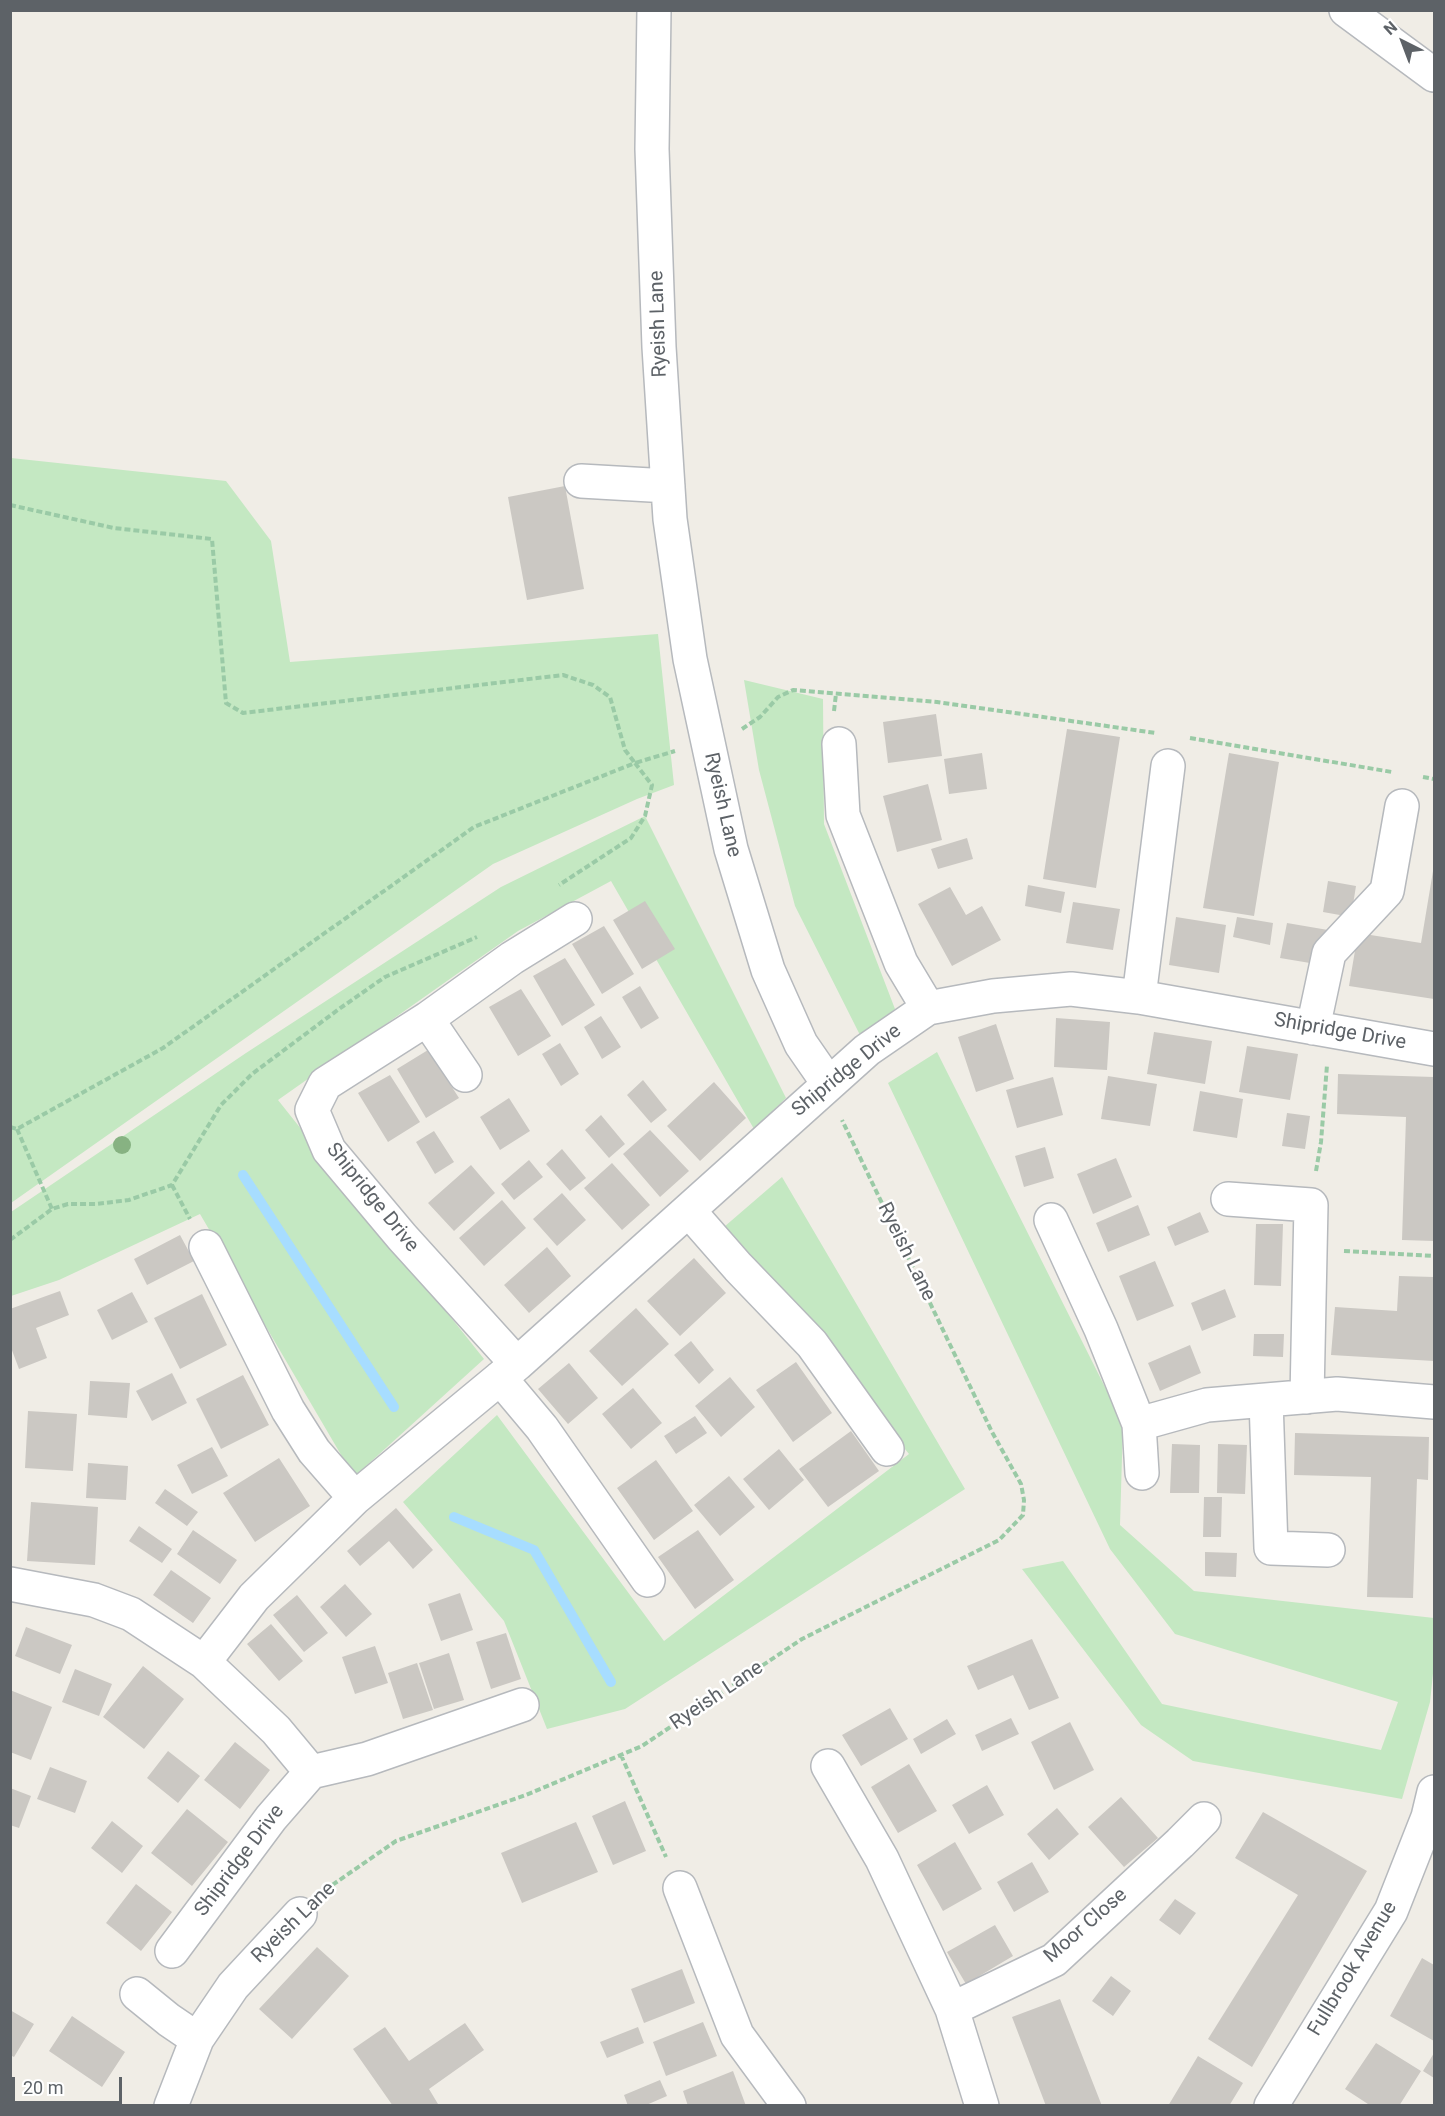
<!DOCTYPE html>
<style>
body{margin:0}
#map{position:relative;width:1445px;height:2116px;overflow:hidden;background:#f0ede6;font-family:Roboto,sans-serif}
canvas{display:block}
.frame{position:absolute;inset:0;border:12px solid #5d6267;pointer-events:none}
.north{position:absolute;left:1373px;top:12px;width:60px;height:60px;-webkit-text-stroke:4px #fff;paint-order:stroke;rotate:318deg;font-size:16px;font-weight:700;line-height:24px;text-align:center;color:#5d6267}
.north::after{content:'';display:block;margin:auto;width:21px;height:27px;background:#5d6267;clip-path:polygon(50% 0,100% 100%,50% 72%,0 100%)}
.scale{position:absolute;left:12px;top:2077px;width:110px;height:27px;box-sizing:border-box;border:3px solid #5d6267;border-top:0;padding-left:8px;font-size:18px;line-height:21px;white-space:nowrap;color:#5d6267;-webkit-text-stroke:4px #fff;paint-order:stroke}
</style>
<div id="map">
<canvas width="1445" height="2116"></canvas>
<div class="frame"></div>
<div class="north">N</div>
<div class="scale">20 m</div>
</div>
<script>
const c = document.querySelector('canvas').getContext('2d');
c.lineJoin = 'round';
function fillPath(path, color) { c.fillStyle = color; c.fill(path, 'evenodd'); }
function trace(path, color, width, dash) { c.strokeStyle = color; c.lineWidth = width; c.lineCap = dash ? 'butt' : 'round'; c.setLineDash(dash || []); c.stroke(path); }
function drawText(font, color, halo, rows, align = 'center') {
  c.font = font + ' Roboto,sans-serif'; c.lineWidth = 5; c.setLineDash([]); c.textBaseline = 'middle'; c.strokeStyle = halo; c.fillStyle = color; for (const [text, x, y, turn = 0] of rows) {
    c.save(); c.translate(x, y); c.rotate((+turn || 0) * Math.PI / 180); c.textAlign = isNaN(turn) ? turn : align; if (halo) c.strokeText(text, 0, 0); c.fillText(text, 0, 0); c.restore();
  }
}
const green = new Path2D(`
 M11,458L226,481L271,541L290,662L658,634L674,785L637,799L493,864L11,1203Z
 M744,680L823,699L824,824L895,1009L862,1039L795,906L759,770Z
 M645,816L786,1098L754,1129L611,881L518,931L278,1100L484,1359L354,1477L200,1214L59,1280L11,1296V1212L246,1053L501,887Z
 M937,1052L1123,1423L1120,1525L1194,1591L1434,1618V1664L1430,1702L1402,1799L1193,1761L1141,1725L1022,1569L1063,1561L1162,1704L1381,1750L1398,1702L1175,1634L1110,1549L888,1083Z
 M782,1177L965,1489L625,1709L547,1729L504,1621L403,1502L497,1415L664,1641L909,1454L724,1227Z`);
const stream = new Path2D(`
 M243,1175L394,1407
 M454,1517L534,1550L611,1682`);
const building = new Path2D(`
 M565,486L584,589L527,600L508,497Z
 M936,714L942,756L888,763L883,722Z
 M1067,729L1120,737L1096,888L1043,879Z
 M982,753L987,789L949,794L944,759Z
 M1229,753L1279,762L1254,916L1203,908Z
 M928,784L942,840L897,852L883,796Z
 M967,838L973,859L938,869L931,849Z
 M1433,871L1434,999L1349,986L1358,933L1421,943Z
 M1328,881L1356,886L1351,917L1323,912Z
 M1028,885L1065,892L1061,913L1025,906Z
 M950,887L966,915L982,906L1001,940L952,966L918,904Z
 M645,901L675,949L642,969L613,920Z
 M1073,902L1120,909L1113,950L1066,943Z
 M1176,917L1226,925L1219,973L1169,965Z
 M1237,917L1273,923L1270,945L1233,937Z
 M1287,923L1328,930L1322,965L1280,958Z
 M604,926L634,974L602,994L572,944Z
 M565,958L595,1005L562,1026L533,976Z
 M640,986L659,1018L641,1029L622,997Z
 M521,989L551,1036L518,1056L489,1007Z
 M601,1016L621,1047L602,1059L584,1027Z
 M1056,1018L1110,1022L1107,1070L1054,1067Z
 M996,1024L1014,1079L976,1092L958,1037Z
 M1154,1032L1212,1041L1205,1084L1147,1074Z
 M560,1043L579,1074L561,1086L542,1054Z
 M1247,1046L1298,1054L1290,1100L1239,1092Z
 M428,1050L459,1098L426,1118L397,1069Z
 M1338,1074L1434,1077V1241L1402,1240L1406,1117L1337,1114Z
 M390,1075L420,1122L388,1142L358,1093Z
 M1108,1076L1157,1084L1150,1126L1101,1119Z
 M1053,1077L1063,1115L1017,1128L1006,1090Z
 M643,1080L667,1110L651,1123L627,1095Z
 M714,1082L746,1118L700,1161L667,1126Z
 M1200,1091L1243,1099L1237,1138L1193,1131Z
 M509,1098L530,1131L500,1150L480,1117Z
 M1287,1113L1310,1116L1305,1149L1282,1146Z
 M601,1115L625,1144L609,1158L585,1130Z
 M650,1130L689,1171L660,1197L623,1154Z
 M434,1131L454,1162L435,1174L416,1142Z
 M1045,1147L1054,1178L1024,1187L1015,1156Z
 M562,1149L586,1178L570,1191L546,1164Z
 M1116,1158L1132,1197L1093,1214L1077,1174Z
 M529,1160L543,1177L514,1200L501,1184Z
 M612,1163L650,1205L622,1230L584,1188Z
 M471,1165L495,1193L454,1231L428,1203Z
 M562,1193L586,1220L557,1246L533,1219Z
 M502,1200L526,1228L484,1266L459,1238Z
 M1138,1205L1150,1235L1108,1252L1096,1223Z
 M1200,1212L1209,1232L1175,1246L1167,1227Z
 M1256,1224H1283L1281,1286L1254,1285Z
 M180,1235L194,1261L147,1285L134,1259Z
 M547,1247L571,1276L529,1313L504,1285Z
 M694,1258L726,1293L680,1336L647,1301Z
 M1155,1261L1174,1306L1137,1321L1119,1276Z
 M1399,1276L1434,1277V1361L1331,1355L1335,1307L1397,1311Z
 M1225,1289L1236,1317L1202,1331L1191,1303Z
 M60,1291L69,1315L36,1328L47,1358L19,1369L10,1345V1309Z
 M132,1292L148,1322L112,1340L97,1310Z
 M202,1294L227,1345L180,1369L154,1318Z
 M636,1308L669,1344L622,1386L589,1351Z
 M1254,1334H1284L1283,1357L1253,1356Z
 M691,1341L714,1370L699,1384L674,1355Z
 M1190,1345L1201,1373L1160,1391L1148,1363Z
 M796,1362L832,1413L793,1442L756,1390Z
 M569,1363L598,1398L568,1424L538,1389Z
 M172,1373L187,1403L152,1421L136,1391Z
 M243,1375L269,1425L221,1449L196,1399Z
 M730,1377L755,1407L721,1437L695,1406Z
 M90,1381L130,1383L127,1418L88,1415Z
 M633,1388L662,1423L631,1449L602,1414Z
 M28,1411L77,1414L73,1471L25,1468Z
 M695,1416L707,1433L676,1454L664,1436Z
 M851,1431L879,1471L828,1507L799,1469Z
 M1295,1433L1429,1437L1428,1480L1417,1479L1413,1598L1367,1597L1371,1477L1294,1475Z
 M1172,1444L1200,1445L1199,1493H1170Z
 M1218,1444L1247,1445L1245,1494L1217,1493Z
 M212,1447L228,1476L192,1494L177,1465Z
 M779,1449L804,1480L769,1510L743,1479Z
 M279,1458L310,1506L255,1542L223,1493Z
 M656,1460L693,1511L654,1540L617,1488Z
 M88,1463L128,1466L126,1500L86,1498Z
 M729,1476L755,1507L720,1536L694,1505Z
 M165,1489L198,1512L187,1526L155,1503Z
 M1204,1497H1222L1221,1537H1203Z
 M31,1502L98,1507L95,1565L27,1561Z
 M396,1508L433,1550L413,1569L389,1541L360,1566L347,1551Z
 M139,1526L172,1549L162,1563L129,1541Z
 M193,1530L237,1560L220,1584L177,1554Z
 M698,1530L734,1580L695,1609L658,1557Z
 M1205,1552L1237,1553L1236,1577L1205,1576Z
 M171,1570L211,1598L193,1623L153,1595Z
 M345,1584L372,1614L346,1637L320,1607Z
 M460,1593L473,1630L441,1641L428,1604Z
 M297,1595L328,1633L304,1652L273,1615Z
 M271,1624L303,1661L279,1681L247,1644Z
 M26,1627L72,1645L60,1674L15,1656Z
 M506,1633L521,1679L491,1689L476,1642Z
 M1032,1639L1059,1698L1029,1710L1013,1675L978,1690L967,1666Z
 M375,1646L388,1683L355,1694L342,1657Z
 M449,1653L464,1700L434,1709L419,1663Z
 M417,1663L433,1710L403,1719L388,1673Z
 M143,1666L184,1699L144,1749L103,1717Z
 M75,1669L112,1684L99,1716L62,1702Z
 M10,1690L52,1707L31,1760L10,1752Z
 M890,1708L908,1739L861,1766L842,1735Z
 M1011,1718L1019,1734L982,1751L975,1735Z
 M947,1719L956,1734L921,1754L913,1739Z
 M1070,1722L1094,1770L1054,1790L1031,1742Z
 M235,1742L270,1770L240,1809L204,1780Z
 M168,1751L200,1776L178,1803L147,1778Z
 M909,1764L937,1811L898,1833L871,1787Z
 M50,1767L87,1781L75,1813L37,1799Z
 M987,1785L1004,1815L969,1834L952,1805Z
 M10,1788L31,1796L19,1828L10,1825Z
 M1121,1797L1158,1838L1124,1867L1088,1827Z
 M625,1801L646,1851L613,1865L592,1816Z
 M1057,1808L1079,1834L1049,1860L1027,1834Z
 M187,1809L228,1842L192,1886L151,1853Z
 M1263,1812L1367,1871L1252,2067L1208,2039L1298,1895L1235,1858Z
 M112,1821L143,1846L122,1873L91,1848Z
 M576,1822L598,1872L522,1903L501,1853Z
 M955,1842L982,1889L943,1911L917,1865Z
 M1032,1862L1049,1892L1014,1912L997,1882Z
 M136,1884L172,1912L141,1951L106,1923Z
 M1175,1899L1196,1913L1180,1935L1159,1920Z
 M995,1925L1013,1956L966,1984L947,1952Z
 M317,1947L349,1976L292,2039L259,2009Z
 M1422,1958L1434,1965V2041L1390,2016Z
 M682,1969L695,2003L644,2023L631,1989Z
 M1111,1976L1131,1991L1113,2016L1092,2001Z
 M1060,1999L1102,2106H1046L1012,2017Z
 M10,2010L34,2024L14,2057L10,2055Z
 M72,2016L125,2052L102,2087L49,2051Z
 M703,2022L717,2056L666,2076L653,2042Z
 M465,2023L484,2050L429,2089L438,2104L436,2106H393L353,2049L385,2027L409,2061Z
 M638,2027L644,2043L607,2058L600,2042Z
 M1376,2043L1421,2071L1399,2106H1371L1345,2089Z
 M1434,2053V2078L1423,2071Z
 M1198,2056L1243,2083L1229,2106H1168Z
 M733,2071L746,2106H688L683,2091Z
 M660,2080L667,2096L644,2106H628L624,2095Z`);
const path = new Path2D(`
 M10,505L114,528L212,539L226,703L243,713L563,675L593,685L610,697L625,750L635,763L675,751
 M834,711L836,694
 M742,729L760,717L778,697L793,690L937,702L1156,733
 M1190,738L1392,772
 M1423,777L1434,779
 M10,1127L17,1129L163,1048L474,827L635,763L652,785L645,816L631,838L559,885
 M17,1129L52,1209
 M1316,1171L1321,1142L1327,1065
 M172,1185L190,1219
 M10,1240L52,1209L68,1204H96L129,1200L172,1185L221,1105L252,1074L339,1009L385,977L477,937
 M1344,1251L1434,1256
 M621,1755L666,1857
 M325,1890L396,1841L526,1795L642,1746L802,1639L999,1540L1023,1515L1024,1500L1021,1484L992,1432L842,1120`);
const minor = new Path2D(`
 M654,10L652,149L659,347L670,519L690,659L731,849L768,970L801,1044L828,1083
 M1346,10L1434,75
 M581,481L668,486
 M839,744L843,815L901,963L928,1008
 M1139,997L1168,766
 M427,1019L465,1075
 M1313,1028L1329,953L1387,891L1402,806
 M1228,1199L1311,1205L1307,1397
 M689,1211L738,1267L812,1344L887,1449
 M1051,1220L1101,1329L1139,1424L1142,1473
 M206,1247L288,1410L314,1451L355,1498
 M517,1364L402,1237L329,1150L312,1110L325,1084L427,1019L512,958L575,919
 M500,1378L542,1428L648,1580
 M1266,1400L1271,1548L1328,1550
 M1139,1424L1207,1405L1337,1394L1434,1402
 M10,1584L94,1600L131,1614L204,1662L276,1730L311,1772
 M204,1662L254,1597L355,1498L517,1364L867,1050L928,1008L993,996L1071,989L1139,997L1434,1049
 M828,1766L882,1859L952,2009L982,2106
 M680,1888L737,2035L789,2106
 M172,1951L271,1818L311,1772L367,1759L522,1705
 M137,1994L169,2020L197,2039
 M952,2009L1054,1960L1180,1843L1204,1819
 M171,2106L197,2039L233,1986L300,1914
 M1271,2106L1391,1911L1428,1817L1434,1792`);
const trees = [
 [122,1145]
];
const streetNames = [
 ["Ryeish Lane",659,324,-92],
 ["Ryeish Lane",722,805,77],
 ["Shipridge Drive",1340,1032,10],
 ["Shipridge Drive",847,1071,-39],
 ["Shipridge Drive",372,1198,51],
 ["Ryeish Lane",906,1252,64],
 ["Ryeish Lane",717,1696,-34],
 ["Shipridge Drive",240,1861,-53],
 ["Ryeish Lane",294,1923,-44],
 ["Moor Close",1086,1926,-41],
 ["Fullbrook Avenue",1353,1969,-59]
];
fillPath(green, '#c4e8c2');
trace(stream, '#a7ddff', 10);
fillPath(building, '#cbc8c3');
trace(minor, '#b6b9bd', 36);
trace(path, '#9acaa6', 4, [6, 3]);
trace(minor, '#fff', 33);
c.fillStyle = '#87b282';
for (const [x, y] of trees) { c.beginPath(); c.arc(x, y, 9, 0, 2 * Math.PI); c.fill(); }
drawText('20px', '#5d6267', '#fff', streetNames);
</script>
